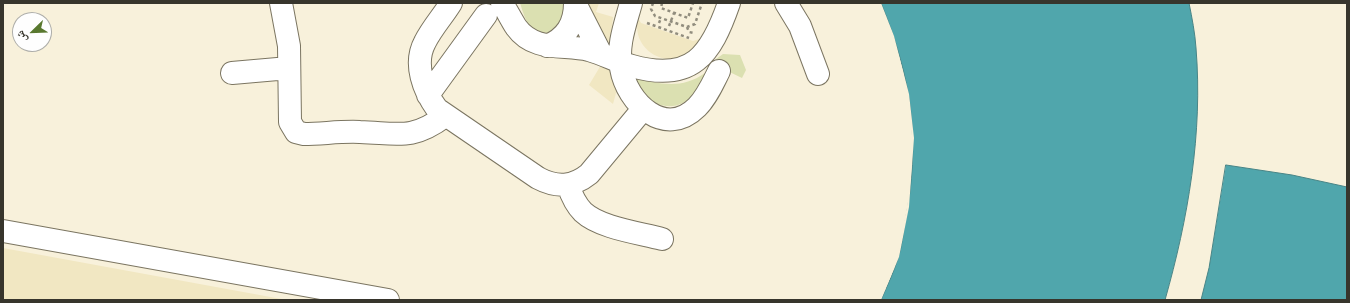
<!DOCTYPE html>
<meta charset="utf-8">
<style>
body{margin:0}
#map{position:relative;width:1350px;height:303px;overflow:hidden;background:#f8f1db;font-family:"Source Serif 4","Noto Naskh Arabic",serif}
canvas{display:block}
.frame{position:absolute;inset:0;border:4px solid #37352c;pointer-events:none}
.north{position:absolute;left:12px;top:12px;width:40px;height:40px;box-sizing:border-box;background:#fefefe;border:1px solid #aeaeaa;border-radius:50%;rotate:247deg;font-size:11px;font-weight:700;line-height:16px;text-align:center;color:#37352c}
.north::after{content:'';display:block;margin:auto;width:14px;height:18px;background:#59782f;clip-path:polygon(50% 0,100% 100%,50% 72%,0 100%)}
</style>
<div id="map">
<canvas width="1350" height="303"></canvas>
<div class="frame"></div>
<div class="north">ش</div>
</div>
<script>
const c = document.querySelector('canvas').getContext('2d');
c.lineJoin = 'round';
function fillPath(path, color) { c.fillStyle = color; c.fill(path, 'evenodd'); }
function trace(path, color, width, dash) { c.strokeStyle = color; c.lineWidth = width; c.lineCap = dash ? 'butt' : 'round'; c.setLineDash(dash || []); c.stroke(path); }
const green = new Path2D(`
 M520,3H564L566,14L555,30C531,40 526,22 520,3Z
 M723,54L740,55L746,70L742,78L715,65L716,59Z
 M705,73C697,91 688,108 666,106C660,105 653,104 648,100C642,94 638,84 633,77C659,84 681,90 705,73Z`);
const sand = new Path2D(`
 M588,3H599L596,12L613,17L610,43C596,35 591,18 588,3Z
 M638,18L641,23L693,41L699,39C685,77 629,57 638,18Z
 M601,65L611,70L618,86L613,104L589,85Z
 M3,248L287,300H3Z`);
const water = new Path2D(`
 M881,3H1189C1192,18 1195,33 1196,48C1203,133 1188,219 1165,300H881C887,286 894,272 898,258C902,247 903,234 905,222C921,141 912,79 881,3Z
 M1226,165L1292,175L1347,187V300H1201L1209,268Z`);
const pier = new Path2D(`
 M879,3H881L894,36L909,94L914,138L909,207L899,257L881,300L879,299L897,257L907,206L912,138L907,95L892,36Z`);
const path = new Path2D(`
 M653,3L651,9L655,16L687,27L695,24L702,3
 M662,3L661,8L688,18L693,3
 M647,23L689,38
 M659,23L661,18
 M669,26L674,13
 M687,27L689,32L694,33`);
const minor = new Path2D(`
 M281,3L289,46L290,122L296,132L304,134C322,134 341,131 360,132C397,133 412,141 445,116
 M451,3C443,16 432,28 425,42C413,64 424,91 437,109L538,178C557,188 573,187 589,174L643,109
 M502,3C507,11 511,19 516,27C534,52 563,44 589,50C604,54 617,62 632,66C692,83 711,55 729,3
 M575,3L601,54
 M631,3C625,25 617,46 621,68C627,103 665,139 697,107C707,97 713,83 719,71
 M786,3L800,26L818,74
 M547,46C566,38 575,24 575,3
 M232,73L289,68
 M428,95L486,15
 M568,185C571,194 576,205 583,212C600,228 640,233 662,239
 M3,231L388,300`);
fillPath(green, '#dbe0b1');
fillPath(sand, '#f1e7c2');
fillPath(water, '#50a6ac');
trace(water, '#488486', 1);
fillPath(pier, '#f8f1db');
trace(minor, '#7b7561', 24);
trace(path, '#918d7e', 2.5, [3, 3]);
trace(minor, '#fff', 22);
</script>
